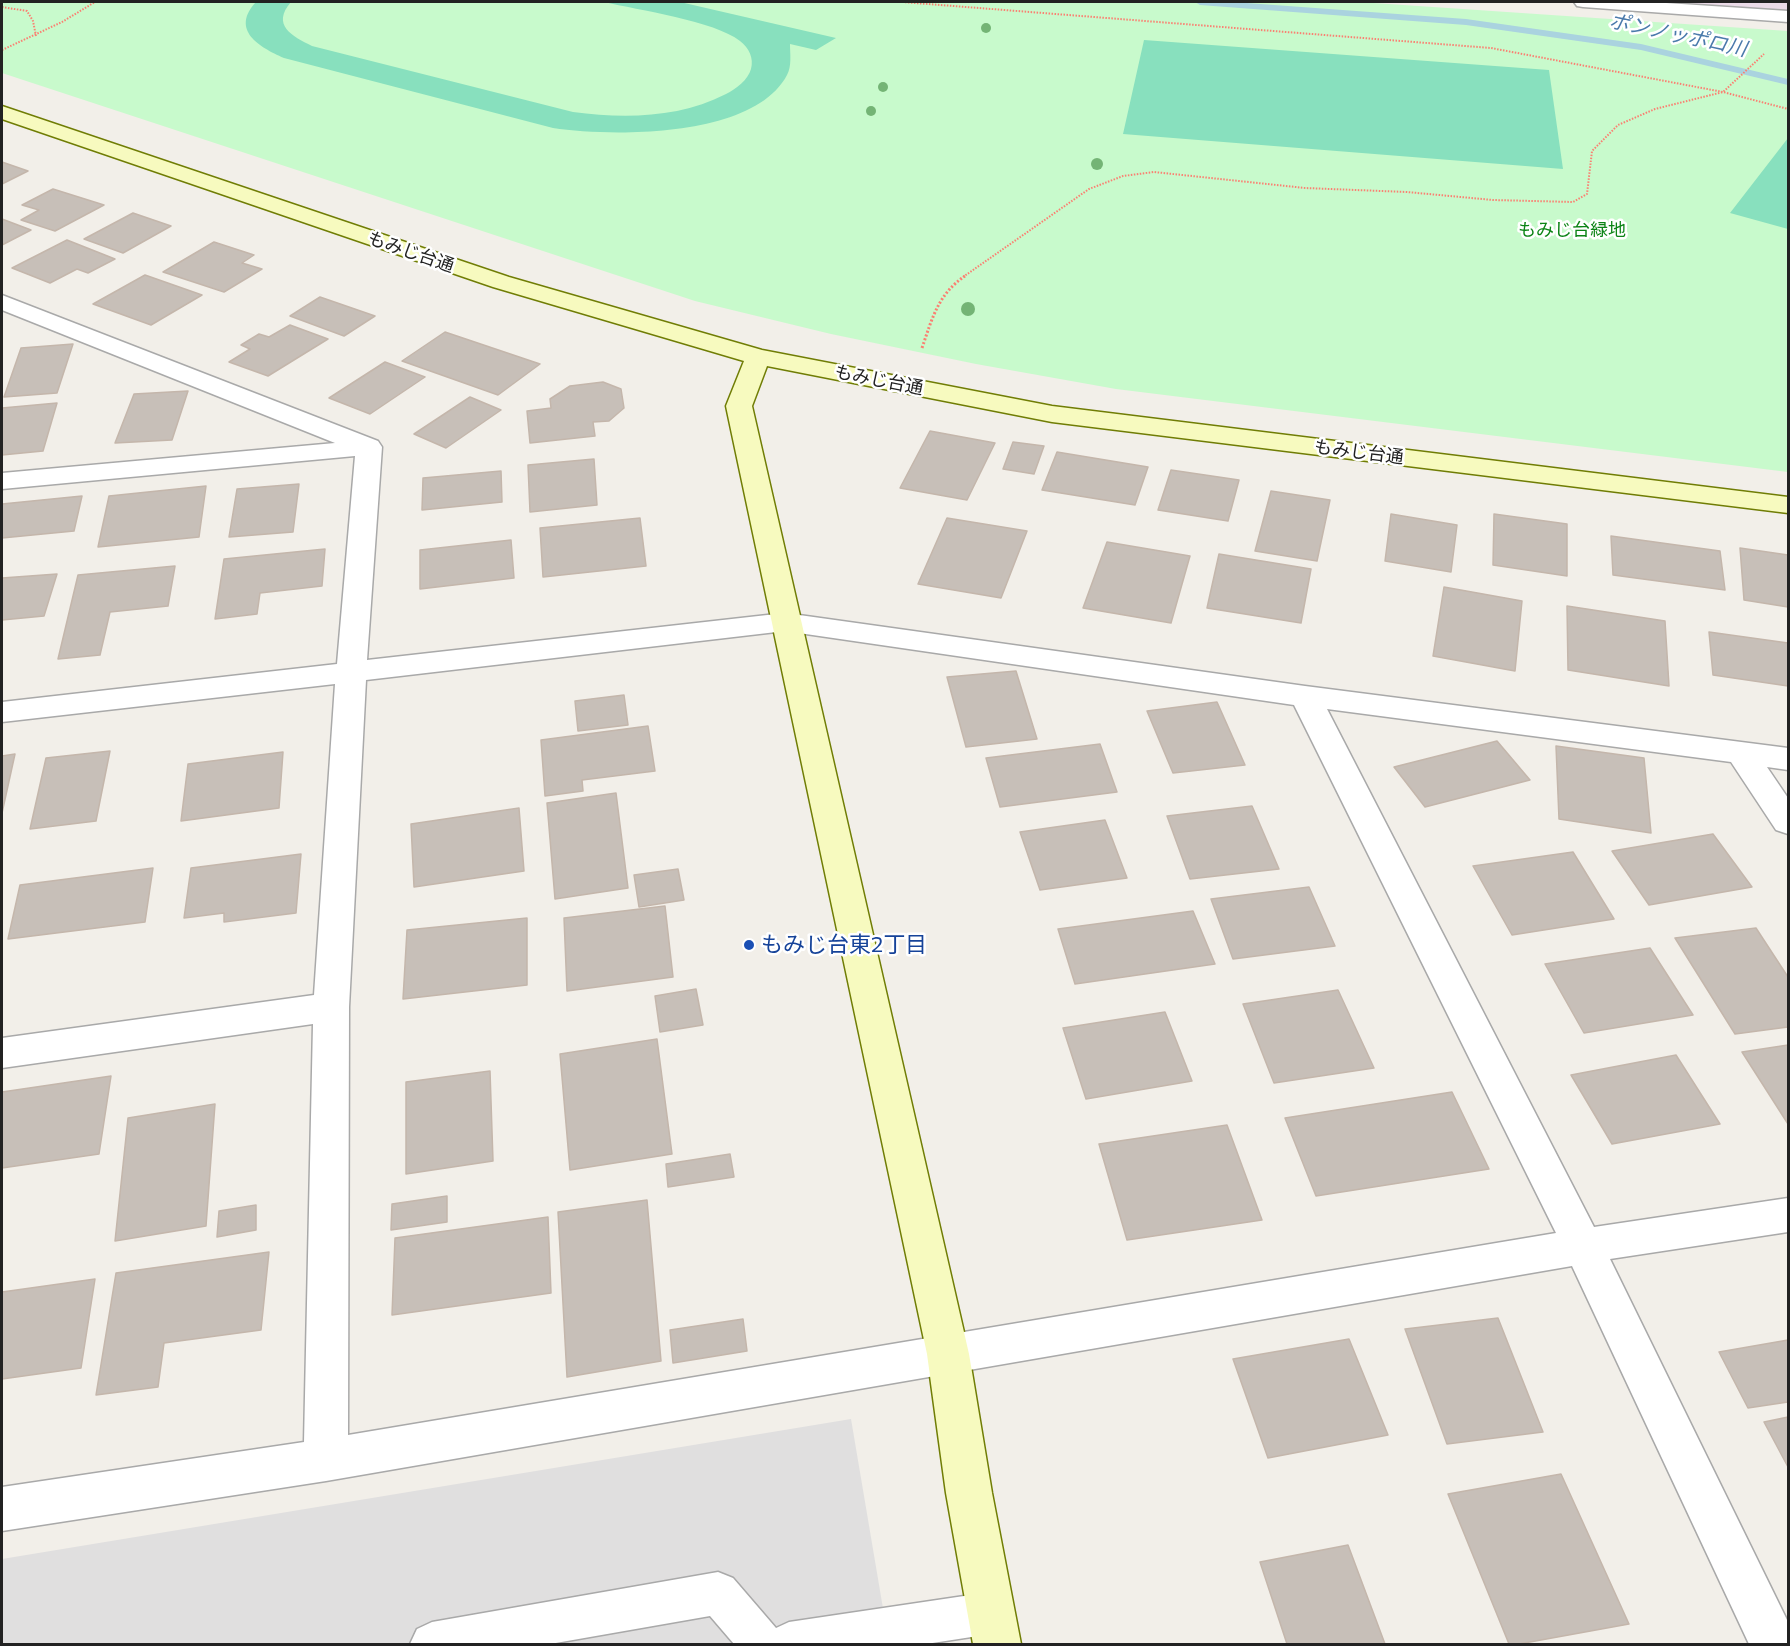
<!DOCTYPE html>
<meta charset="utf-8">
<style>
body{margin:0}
#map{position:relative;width:1790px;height:1646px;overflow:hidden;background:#f2efe9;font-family:Commissioner,sans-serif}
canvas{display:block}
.frame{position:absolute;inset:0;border:3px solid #222;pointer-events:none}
</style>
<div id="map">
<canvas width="1790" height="1646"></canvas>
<div class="frame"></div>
</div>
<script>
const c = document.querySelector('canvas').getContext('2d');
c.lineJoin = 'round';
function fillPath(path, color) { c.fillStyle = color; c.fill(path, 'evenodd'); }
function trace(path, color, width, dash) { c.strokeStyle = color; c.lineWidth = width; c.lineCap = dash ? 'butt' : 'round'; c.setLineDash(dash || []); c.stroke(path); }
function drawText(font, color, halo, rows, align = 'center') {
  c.font = font + ' Commissioner,"Noto Sans JP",sans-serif'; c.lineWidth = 5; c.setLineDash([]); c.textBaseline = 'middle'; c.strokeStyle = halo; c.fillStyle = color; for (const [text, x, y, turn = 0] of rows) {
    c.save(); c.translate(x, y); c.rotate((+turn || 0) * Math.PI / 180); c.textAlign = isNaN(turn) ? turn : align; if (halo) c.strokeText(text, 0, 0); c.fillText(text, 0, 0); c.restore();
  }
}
const residential = new Path2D(`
 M851,1419L889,1644H2V1559Z`);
const industrial = new Path2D(`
 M1607,2H1788V17Z`);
const park = new Path2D(`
 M2,2H1359L1788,31V472L1116,389L976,364L831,334L695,301L2,73Z`);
const pitch = new Path2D(`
 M256,2H291C271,25 292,36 312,46L573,112C625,119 679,118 726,94C736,89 748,80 751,69C754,58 749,48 740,41C715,21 638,10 604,2H680L836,38L816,50L790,44C790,54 792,66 787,75C754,138 613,137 553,128L284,58C259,47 230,30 256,2Z
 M1144,40L1549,70L1563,169L1123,134Z
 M1788,138V229L1730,213Z`);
const stream = new Path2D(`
 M1195,2H1233L1466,19L1641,44L1788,79V85L1641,50L1466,25L1200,5Z`);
const building = new Path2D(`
 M2,162L28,171L2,184Z
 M53,189L104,205L55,231L21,220L39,210L22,205Z
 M133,213L171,226L123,253L84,239Z
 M2,219L31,230L2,245Z
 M67,240L115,259L88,273L77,269L50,283L12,268Z
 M214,242L254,255L242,263L262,269L224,292L163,272Z
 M145,275L202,295L151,325L93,304Z
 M320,297L375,316L344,336L290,316Z
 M290,325L328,339L268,376L229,362L250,349L241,345L259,334L269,337Z
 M445,332L540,364L498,395L402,361Z
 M73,344L57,393L4,397L21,348Z
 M385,362L425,377L370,414L329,398Z
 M603,382L621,389L624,408L609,421L593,422L595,436L530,443L527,411L551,408L550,399L570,386Z
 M188,391L172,440L115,443L134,394Z
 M470,397L501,410L446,448L414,434Z
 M57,403L43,451L2,455V408Z
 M930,431L995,443L967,500L900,488Z
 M1013,442L1044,446L1034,474L1003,469Z
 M1057,452L1148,467L1135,505L1042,490Z
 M594,459L597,505L530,512L528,465Z
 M1171,470L1239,480L1228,521L1158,510Z
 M501,471L502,502L422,510L423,478Z
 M299,484L293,532L229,537L237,489Z
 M206,486L199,537L98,547L109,496Z
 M1271,491L1330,500L1317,561L1255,551Z
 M82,496L74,531L2,538V504Z
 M1391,514L1457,525L1451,572L1385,561Z
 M1494,514L1567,524V576L1493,565Z
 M640,518L646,566L543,577L540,528Z
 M947,518L1027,531L1001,598L918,584Z
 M1611,536L1720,551L1725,590L1613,575Z
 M511,540L514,578L420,589V550Z
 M1107,542L1190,556L1171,623L1083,608Z
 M1740,548L1788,555V607L1744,600Z
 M325,549L322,586L260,593L257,614L215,619L224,559Z
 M1219,554L1311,569L1301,623L1207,608Z
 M175,566L168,606L110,612L100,655L58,659L78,575Z
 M57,574L44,616L2,620V578Z
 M1444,587L1522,601L1515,671L1433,656Z
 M1567,606L1665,621L1669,686L1568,670Z
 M1709,632L1788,643V686L1713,675Z
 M1016,671L1037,739L966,747L947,677Z
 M624,695L628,725L578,731L575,701Z
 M1217,702L1245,765L1173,773L1147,711Z
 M648,726L655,771L582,780L583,791L545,796L541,740Z
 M1497,741L1530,780L1425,807L1394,767Z
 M1100,744L1117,792L1000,807L986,758Z
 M1556,746L1644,758L1651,833L1559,819Z
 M110,751L96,821L30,829L46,758Z
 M283,752L279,808L181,821L188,764Z
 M15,754L2,813V756Z
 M616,793L628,888L555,899L547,803Z
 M1252,806L1279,869L1190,879L1167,816Z
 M519,808L524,871L414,887L411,824Z
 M1105,820L1127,878L1040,890L1020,832Z
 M1713,834L1752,887L1649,905L1612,851Z
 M1573,852L1614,919L1512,935L1473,866Z
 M301,854L296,913L224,922V913L184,918L191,868Z
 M153,868L145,922L8,939L20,885Z
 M678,869L684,900L639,907L634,875Z
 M1309,887L1335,946L1233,959L1211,899Z
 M665,906L673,977L567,991L564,918Z
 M1193,911L1215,964L1075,984L1058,929Z
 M527,918V985L403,999L407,930Z
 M1756,928L1788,977V1027L1735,1034L1675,938Z
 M1650,948L1693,1015L1584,1033L1545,964Z
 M696,989L703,1025L660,1032L655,996Z
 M1338,990L1374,1068L1274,1083L1243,1004Z
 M1165,1012L1192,1081L1086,1099L1063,1028Z
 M657,1039L672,1154L570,1170L560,1054Z
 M1788,1045V1124L1742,1052Z
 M1676,1055L1720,1124L1612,1144L1571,1075Z
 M490,1071L493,1161L406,1174V1082Z
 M111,1076L99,1154L2,1168V1092Z
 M1452,1092L1489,1169L1316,1196L1285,1118Z
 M215,1104L206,1226L115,1241L128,1118Z
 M1227,1125L1262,1220L1127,1240L1099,1144Z
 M730,1154L734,1177L668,1187L666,1164Z
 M447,1196V1222L391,1230L392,1204Z
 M647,1200L661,1361L567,1377L558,1212Z
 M256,1205V1230L217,1237L219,1211Z
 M548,1217L551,1293L392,1315L395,1238Z
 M269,1252L261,1330L164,1343L158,1387L96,1395L116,1273Z
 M95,1279L81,1368L2,1379V1292Z
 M1498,1318L1543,1432L1447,1444L1405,1329Z
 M743,1319L747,1351L673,1363L670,1330Z
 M1349,1339L1388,1435L1268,1458L1233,1359Z
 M1788,1340V1402L1748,1408L1719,1352Z
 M1788,1417V1467L1764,1422Z
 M1561,1474L1629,1624L1519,1644H1509L1448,1494Z
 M1348,1545L1385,1644H1287L1260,1562Z`);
const pathFar1 = new Path2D(`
 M902,2L1491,48L1723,92L1788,109
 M2,7L27,11L33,21L36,36
 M2,50L62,22L95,2
 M963,277L1089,189L1123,176L1154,172L1305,188L1407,192L1493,200L1573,202L1587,194L1592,151L1618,125L1655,109L1723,92L1764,54`);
const path = new Path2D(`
 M922,348C932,319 938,294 965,276`);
const lane = new Path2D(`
 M718,1572L733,1578L776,1628L789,1622L991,1592L1006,1598L1012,1613L1006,1628L991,1634L926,1644H734L710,1616L550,1644H410L417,1629L432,1622Z`);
const street = new Path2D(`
 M1574,2H1651L1788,11V22L1583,7L1577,6Z
 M2,295L378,441L382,447L367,660L785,613L1305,686L1788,748V770L1767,767L1788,798V834L1776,830L1731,762L1327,709L1594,1227L1788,1198V1232L1610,1259L1788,1622V1644H1749L1572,1266L326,1481L2,1531V1487L304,1442L313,1024L2,1068V1038L314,995L335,684L2,722V702L337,664L355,456L2,489V473L335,443L2,310ZM785,631L1294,705L1556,1233L348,1435L349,1007L366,680Z`);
const secondary = new Path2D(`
 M2,106L509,277L762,350L1052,406L1788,497V513L1052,422L767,366L752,406L969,1354L992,1493L1021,1644H973L946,1493L927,1354L726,406L744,361L493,287L2,119Z`);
const trees = [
 [986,28,5],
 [883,87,5],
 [871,111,5],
 [1097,164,6],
 [968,309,7]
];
const markers = [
 [749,945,6,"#1a4fb4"]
];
const farParknames = [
 ["もみじ台緑地",1572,230]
];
const farStreetnames = [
 ["もみじ台通",411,252,19],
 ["もみじ台通",879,380,11],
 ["もみじ台通",1359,452,7]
];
const farWaternames = [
 ["ポンノッポロ川",1678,35,12]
];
const transitNames = [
 ["もみじ台東2丁目",761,945]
];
fillPath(residential, '#e0dfdf');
fillPath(industrial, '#ebdbe8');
fillPath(park, '#c8facc');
fillPath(pitch, '#88e0be');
fillPath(stream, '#aad3df');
fillPath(building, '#c7bfb8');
trace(building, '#c4b6ab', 1.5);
trace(lane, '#a9a9a9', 3);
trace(street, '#a9a9a9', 3);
trace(secondary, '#707d05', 3);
trace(pathFar1, '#fa8072', 2, [1.5, 1.5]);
trace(path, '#fa8072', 3, [2, 2]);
fillPath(lane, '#fff');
fillPath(street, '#fff');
fillPath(secondary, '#f7fabf');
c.fillStyle = '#74b475';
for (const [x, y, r] of trees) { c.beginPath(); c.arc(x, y, r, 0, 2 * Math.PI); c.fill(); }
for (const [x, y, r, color] of markers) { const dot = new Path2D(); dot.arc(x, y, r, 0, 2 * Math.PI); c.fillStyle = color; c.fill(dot); trace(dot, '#fff', 2); }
drawText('18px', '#0c8416', '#fff', farParknames);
drawText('18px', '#222', '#fff', farStreetnames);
drawText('italic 20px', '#4a7aab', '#fff', farWaternames);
drawText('22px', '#164399', '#fff', transitNames, 'left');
</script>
